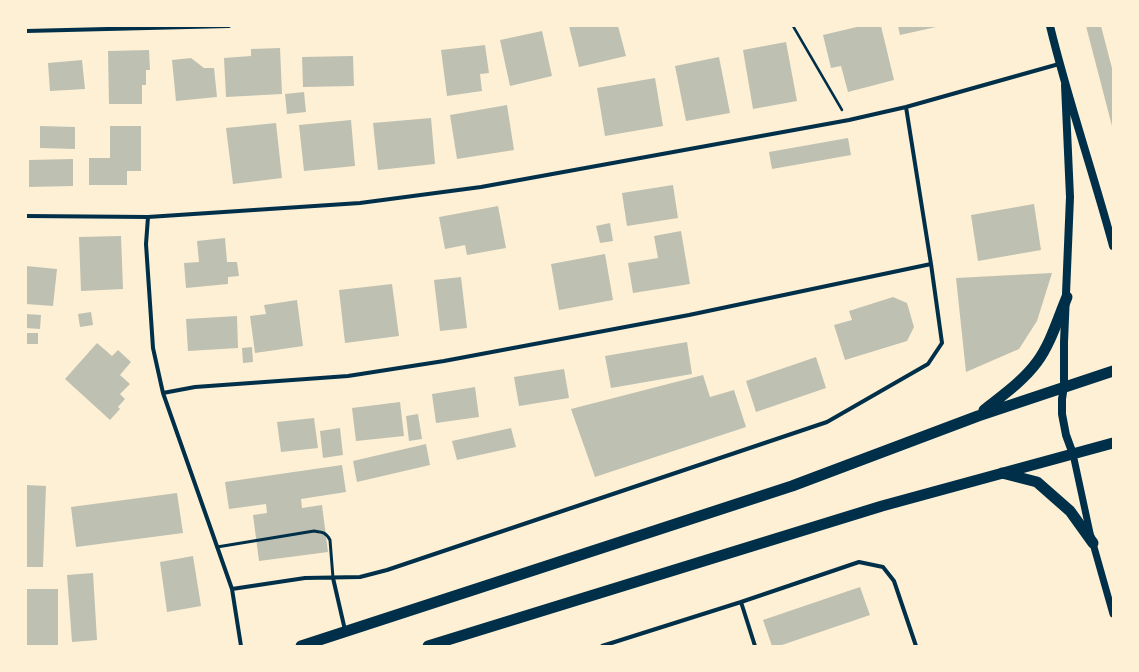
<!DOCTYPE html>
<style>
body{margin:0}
#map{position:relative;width:1139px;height:672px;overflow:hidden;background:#fdf0d5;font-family:"Public Sans",sans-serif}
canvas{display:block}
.frame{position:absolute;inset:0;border:27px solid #fdf0d5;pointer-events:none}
</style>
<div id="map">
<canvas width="1139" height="672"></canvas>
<div class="frame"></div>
</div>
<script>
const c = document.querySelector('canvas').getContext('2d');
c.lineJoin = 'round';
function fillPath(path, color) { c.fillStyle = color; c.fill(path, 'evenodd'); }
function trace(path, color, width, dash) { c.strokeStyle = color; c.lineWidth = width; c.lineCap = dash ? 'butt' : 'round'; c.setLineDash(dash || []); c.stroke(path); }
const building = new Path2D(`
 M569,26H618L626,56L579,67Z
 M861,26H881L894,80L848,92L841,66L831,68L823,35Z
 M898,26H936V27L900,35Z
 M1086,26H1101L1113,72V130Z
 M542,31L552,76L510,86L500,40Z
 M786,42L797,101L753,109L743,50Z
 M485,45L489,73L480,74L482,91L447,96L441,50Z
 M280,48L282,94L226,97L224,58L251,56V49Z
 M149,50L150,70H146V85H142V104H109L108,51Z
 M353,56L354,86L303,87L302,57Z
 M719,57L730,113L686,121L675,66Z
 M191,58L204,68H214L217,97L176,101L172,60Z
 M82,60L85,89L50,91L48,63Z
 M655,78L663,126L605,136L597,88Z
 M304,92L306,112L287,114L285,94Z
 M507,105L514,150L457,159L450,115Z
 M431,118L435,164L378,170L373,123Z
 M351,120L355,166L304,171L299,125Z
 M276,123L282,178L233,184L226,128Z
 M40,126L75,127V149L40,148Z
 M110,126H141V171H127V185H89V158H110Z
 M848,138L851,155L772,169L769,152Z
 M73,159V186L29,187V160Z
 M673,185L678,218L627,226L622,193Z
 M1034,204L1041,250L978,261L971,215Z
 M498,206L506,248L467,255L465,245L445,249L439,217Z
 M610,223L613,241L600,243L596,226Z
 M681,231L690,284L633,293L628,263L658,258L654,236Z
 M121,236L123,289L81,291L79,237Z
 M225,238L227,262H237L239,276L228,277V284L186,288L184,263L199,262L197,241Z
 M605,254L613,300L559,310L551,264Z
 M26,266L57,269L53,306L26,304Z
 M1052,273L1037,321L1019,349L966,372L956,278Z
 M461,277L467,328L440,331L434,280Z
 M392,284L399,336L345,343L339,290Z
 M893,297L907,303L914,327L907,341L845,360L834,325L852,320L849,311Z
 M297,300L303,346L255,353L250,316L266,314L264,305Z
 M91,312L93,325L80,327L78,314Z
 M26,314L41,315L40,329L26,328Z
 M237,316L238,348L188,351L186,319Z
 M26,333H38V344H26Z
 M687,342L692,374L611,388L605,356Z
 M97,343L112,356L118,350L131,362L120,375L130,384L120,394L125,399L118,407L120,409L110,420L65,379Z
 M252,347L253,362L243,363L242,348Z
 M816,357L826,388L756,412L746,381Z
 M564,369L569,398L519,406L514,377Z
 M703,375L710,397L734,390L746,427L595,477L571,409Z
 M475,387L479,417L436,423L432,394Z
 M400,402L404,436L356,441L352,408Z
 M418,414L422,439L409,441L406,416Z
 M314,418L318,448L281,452L277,422Z
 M340,428L343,455L323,458L320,431Z
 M511,428L516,447L457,460L452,441Z
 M426,444L430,465L357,482L353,461Z
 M342,465L346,492L301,499L302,508L322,505L328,552L259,561L253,515L267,513L266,504L229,509L225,482Z
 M26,485L46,486L43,567H26Z
 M177,493L183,533L76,547L71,507Z
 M193,556L201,606L167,612L160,562Z
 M93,573L97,640L72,642L67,575Z
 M860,587L870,615L779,646H772L763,620Z
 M26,589H58V646H26Z`);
const path = new Path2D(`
 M793,26L842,110`);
const service = new Path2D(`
 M217,547L314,531C322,532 326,532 330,540L333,578`);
const minor = new Path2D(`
 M26,31L229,26
 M26,216L148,217L360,203L481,187L849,120L906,107L1059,64
 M148,217L146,244L153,348L163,393L232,589L241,646
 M163,393L195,387L348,376L444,361L689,315L931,264
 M333,578L345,630
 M232,589L305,578L360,577L387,570L827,422L928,364L942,343L931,264L906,107
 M741,602L755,646
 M602,646L741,602L859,562L883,567L894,581L916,646`);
const tertiary = new Path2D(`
 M1073,454L1090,533L1113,614`);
const secondary = new Path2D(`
 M1050,26C1068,100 1093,172 1113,246
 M1065,85L1070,197L1064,342V386L1062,399V414L1066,435L1073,454`);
const trunk = new Path2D(`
 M984,410C1003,395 1023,381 1037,362C1051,343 1058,318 1067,297
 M1002,473L1037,482L1070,511L1093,543
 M301,646L792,486L978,416L1113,371
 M428,646L882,506L1113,443`);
fillPath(building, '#bec0b2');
trace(path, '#003049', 2.5);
trace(service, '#003049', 3);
trace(minor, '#003049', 4);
trace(tertiary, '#003049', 7);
trace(secondary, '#003049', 8);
trace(trunk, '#003049', 11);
</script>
